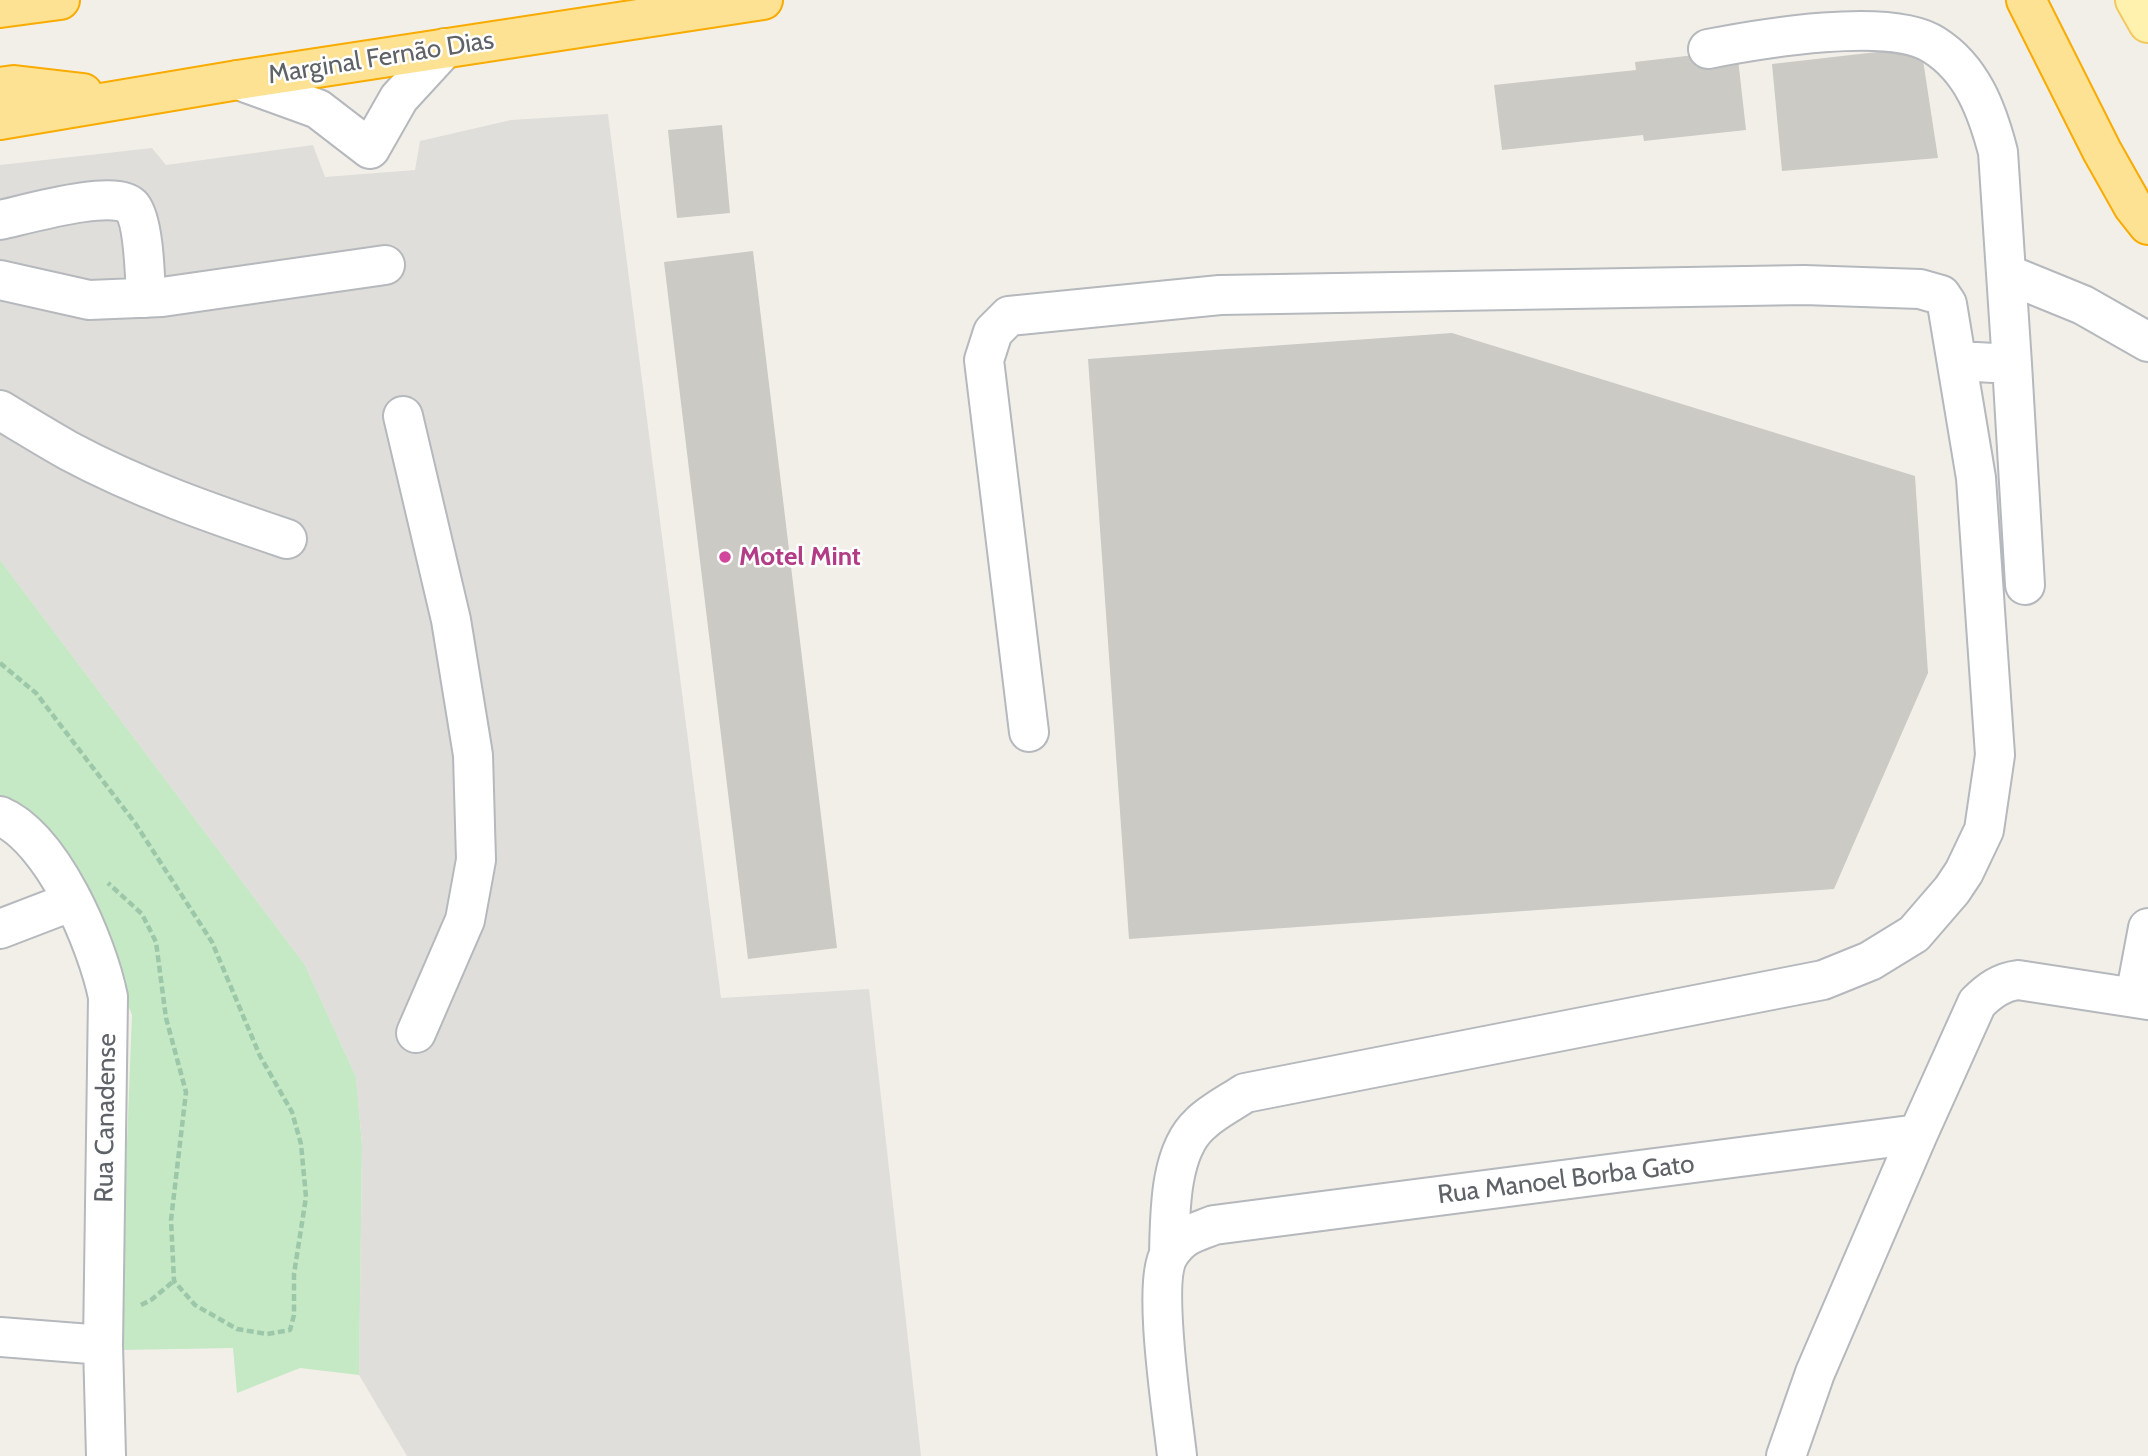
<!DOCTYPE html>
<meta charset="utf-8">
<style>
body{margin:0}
canvas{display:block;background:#f1efe8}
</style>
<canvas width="2148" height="1456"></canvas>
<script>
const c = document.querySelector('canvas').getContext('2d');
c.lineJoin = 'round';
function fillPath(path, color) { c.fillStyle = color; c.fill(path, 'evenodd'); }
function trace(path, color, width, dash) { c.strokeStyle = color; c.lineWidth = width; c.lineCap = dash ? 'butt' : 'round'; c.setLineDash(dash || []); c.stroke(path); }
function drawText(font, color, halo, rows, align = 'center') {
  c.font = font + ' Cabin,sans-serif'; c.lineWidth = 5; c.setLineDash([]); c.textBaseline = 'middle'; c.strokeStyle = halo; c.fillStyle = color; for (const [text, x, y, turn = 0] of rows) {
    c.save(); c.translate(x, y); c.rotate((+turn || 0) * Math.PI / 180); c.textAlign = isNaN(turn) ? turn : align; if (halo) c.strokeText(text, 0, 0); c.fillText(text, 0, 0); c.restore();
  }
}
const industrial = new Path2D(`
 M608,114L721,998L869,989L921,1456H407L359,1375L362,1145L356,1077L305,965L0,560V165L152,148L166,165L313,145L325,177L415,170L420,141L511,120Z`);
const green = new Path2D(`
 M0,560L305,965L356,1077L362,1145L359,1375L300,1368L237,1393L233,1348L119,1350L132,1015L82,891L0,813Z`);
const building = new Path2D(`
 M1921,47L1938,158L1782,171L1772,64Z
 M1737,50L1746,130L1644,141L1643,135L1502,150L1494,85L1636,70L1635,62Z
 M722,125L730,213L677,218L668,130Z
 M753,251L837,948L748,959L664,262Z
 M1452,333L1915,476L1928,673L1834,889L1129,939L1088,359Z`);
const path = new Path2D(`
 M0,663L36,693L135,823L212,942L260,1056L292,1112L301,1144L306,1197L294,1274V1315L290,1330L267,1334L237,1329L195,1305L174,1281L171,1220L186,1092L166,1018L156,942L142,914L108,883
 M141,1305L151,1300L174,1281`);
const minor = new Path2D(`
 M1708,49C1759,39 1891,16 1934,45C1972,69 1987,110 1998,152L2012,364L1958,361
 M238,80L318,109L370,149L399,98L445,48
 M0,220C24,215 116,188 132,207C144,222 145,277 146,298
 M2007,274L2083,305L2148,342
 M0,280L89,300L162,297L385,265
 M2012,364L2025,585
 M0,410C23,424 46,438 69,451C138,488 213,514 287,539
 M403,416L451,620L473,755L476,860L465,920L416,1033
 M1029,732L984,360L993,332L1009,316L1220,295L1804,285L1920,289L1941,295L1947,304L1976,478L1985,610L1995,755L1984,830L1964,872L1952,890L1914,934L1870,961L1823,980L1245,1093C1230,1103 1212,1112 1200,1124C1169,1152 1170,1215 1169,1255
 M0,816C53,839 97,943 108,997L103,1345L106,1456
 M0,929L73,901
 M2135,997L2148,928
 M0,1337L103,1345
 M1177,1456C1173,1417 1151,1281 1170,1253C1183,1234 1194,1233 1214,1225L1918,1134
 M1786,1456L1815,1373L1918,1134L1977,1003C1989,991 2001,982 2018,980L2148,1000`);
const major = new Path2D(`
 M2135,0L2148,23`);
const highway = new Path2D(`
 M2026,0L2102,151L2133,206L2148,225
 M0,8L60,0
 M0,87L14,85L83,93
 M0,120L238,80L763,0`);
const markers = [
 [725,557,7,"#d1479c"]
];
const streetNames = [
 ["Marginal Fernão Dias",381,58,-9],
 ["Rua Canadense",106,1118,-89],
 ["Rua Manoel Borba Gato",1566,1180,-7]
];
const hotelNames = [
 ["Motel Mint",739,557]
];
fillPath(industrial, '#e0deda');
fillPath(green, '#c5e8c5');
fillPath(building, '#cccac5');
trace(minor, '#b5b8bc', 42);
trace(major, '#f2c960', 42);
trace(highway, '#f9ab00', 42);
trace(path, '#9cc7a9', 4.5, [7, 3.5]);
trace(minor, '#fff', 38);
trace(major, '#fff2af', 38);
trace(highway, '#fde293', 38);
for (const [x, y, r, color] of markers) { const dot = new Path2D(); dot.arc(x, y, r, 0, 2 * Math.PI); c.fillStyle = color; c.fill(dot); trace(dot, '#fff', 2.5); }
drawText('26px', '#5f6368', '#fff', streetNames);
drawText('bold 26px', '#b23c85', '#fff', hotelNames, 'left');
</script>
